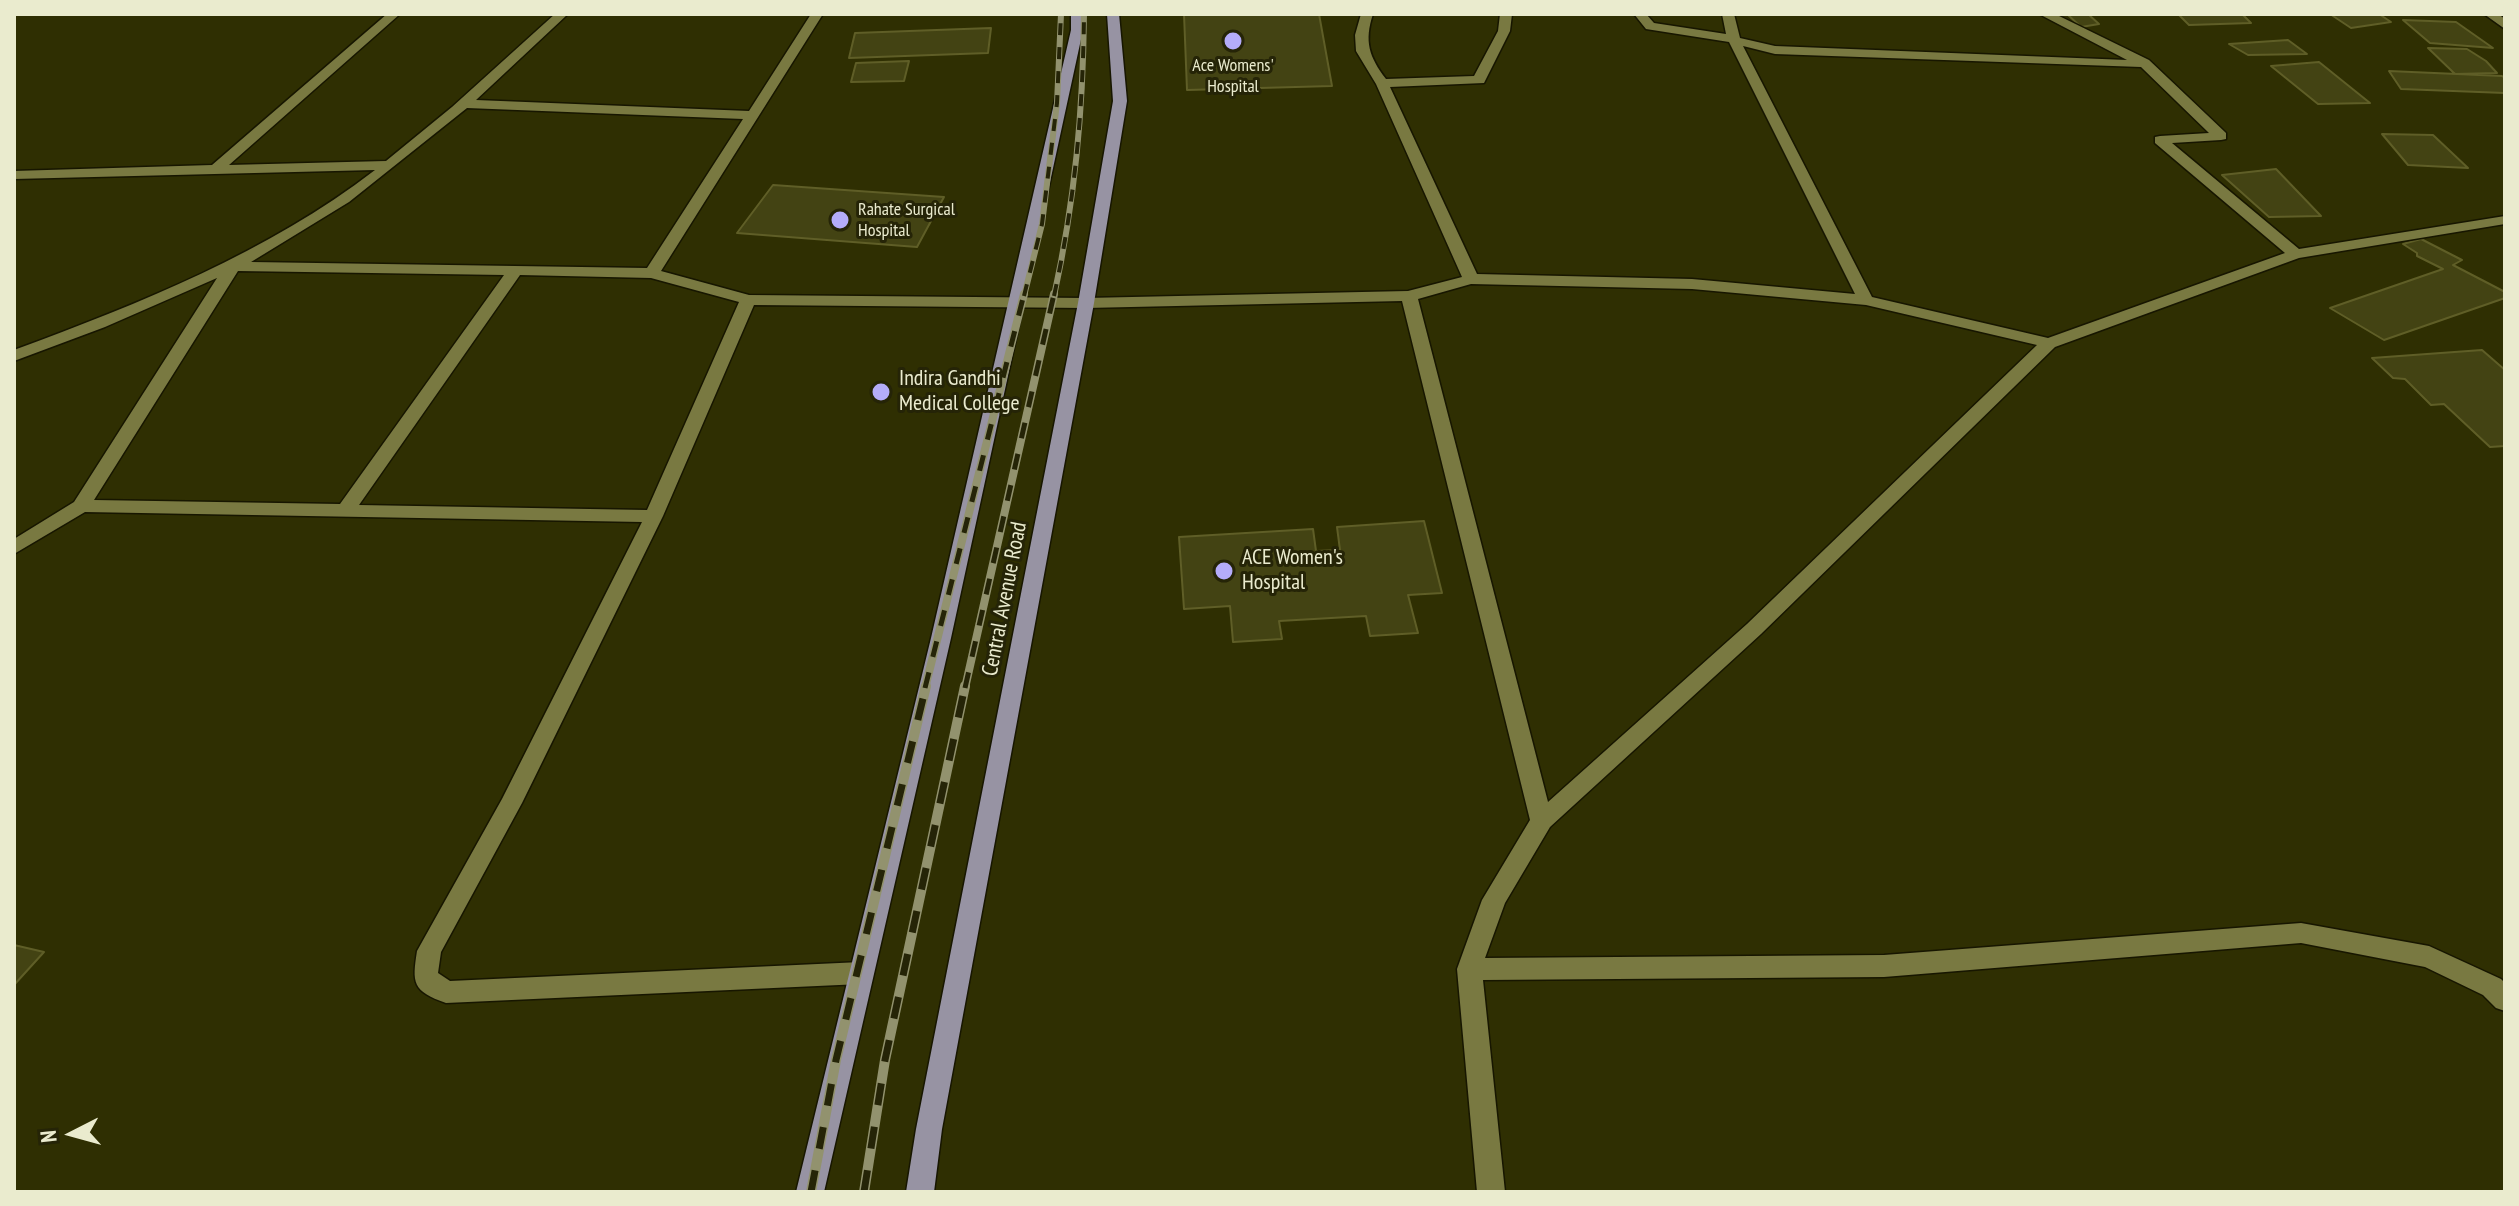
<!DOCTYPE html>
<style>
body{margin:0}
#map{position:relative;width:2519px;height:1206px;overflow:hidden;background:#2f2f02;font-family:"PT Sans Narrow",sans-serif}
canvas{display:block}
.frame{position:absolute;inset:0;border:16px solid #eaebce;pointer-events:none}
.north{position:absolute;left:32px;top:1094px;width:80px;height:80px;-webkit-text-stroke:6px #252407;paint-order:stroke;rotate:264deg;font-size:22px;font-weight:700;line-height:32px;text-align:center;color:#eaebce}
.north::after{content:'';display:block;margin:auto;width:28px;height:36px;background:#eaebce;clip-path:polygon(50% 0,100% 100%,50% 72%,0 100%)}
</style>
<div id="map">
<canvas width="2519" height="1206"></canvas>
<div class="frame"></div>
<div class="north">N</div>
</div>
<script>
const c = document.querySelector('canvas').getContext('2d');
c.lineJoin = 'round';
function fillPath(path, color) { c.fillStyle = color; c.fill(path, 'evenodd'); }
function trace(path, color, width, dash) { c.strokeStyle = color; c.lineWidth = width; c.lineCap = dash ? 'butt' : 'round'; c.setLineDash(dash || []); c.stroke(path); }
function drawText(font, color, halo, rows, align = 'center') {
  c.font = font + ' "PT Sans Narrow",sans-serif'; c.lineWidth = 6; c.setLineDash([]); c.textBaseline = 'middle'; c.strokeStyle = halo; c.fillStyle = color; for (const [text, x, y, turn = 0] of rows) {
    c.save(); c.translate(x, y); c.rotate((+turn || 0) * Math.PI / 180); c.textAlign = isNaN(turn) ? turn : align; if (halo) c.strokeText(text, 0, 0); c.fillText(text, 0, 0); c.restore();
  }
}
const building = new Path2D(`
 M1184,14H1319L1332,86L1187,90Z
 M2067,14H2088L2099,24L2081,27Z
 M2178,14H2242L2251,23L2189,25Z
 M2330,14H2379L2391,22L2351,28Z
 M2403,20L2456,22L2493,48L2430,43Z
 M991,28L988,53L849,58L855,33Z
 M2288,40L2307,54L2248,55L2229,44Z
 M2428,48L2467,49L2486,61L2497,73L2455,74Z
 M909,61L904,81L851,82L856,63Z
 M2319,62L2370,103L2318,104L2271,66Z
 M2389,71L2502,76L2505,78V93L2401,89Z
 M2382,134L2433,135L2468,168L2408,165Z
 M2276,169L2321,216L2269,217L2222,175Z
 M773,185L944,197L917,247L737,233Z
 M2421,239L2462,260L2453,265L2505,292V298L2384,340L2330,308L2443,269L2417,256V253L2403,244Z
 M2482,350L2505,370V446L2490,447L2444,404L2431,405L2405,379L2393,378L2372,358Z
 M1424,521L1442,593L1408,595L1418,633L1370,636L1366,616L1279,621L1282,639L1233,642L1230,606L1184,609L1179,537L1313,529L1316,551L1340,550L1337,527Z
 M14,945L44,952L14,985Z`);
const minor = new Path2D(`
 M387,14H400L229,165L386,161L452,107L555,14H568L476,100L749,111L811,14H823L661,271L749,295L1086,298L1408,291L1462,277L1376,84L1356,51L1355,35L1361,14H1373C1364,41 1369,57 1386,79L1474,76L1498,31L1500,14H1512L1510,31L1484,83L1390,87L1477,274L1692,279L1855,294L1729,42L1646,29L1634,14H1646L1654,23L1726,34L1722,14H1734L1740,38L1775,46L2127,60L2039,14H2055L2149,60L2226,133V139L2221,140L2172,143L2299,249L2505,216V224L2299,258L2055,347L1761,634L1550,827L1505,903L1485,958L1884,955L2301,923L2429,946L2501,979L2505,983V1011L2496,1008L2483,995L2425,967L2301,943L1884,977L1483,980L1505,1192H1477L1457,969L1482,900L1530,820L1402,301L1086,308L754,305L663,516L522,803L441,952L438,973L450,981L861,962L870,965L873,973L870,981L861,984L446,1003C412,991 412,983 417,951L502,799L642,522L85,512L14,554V539L74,502L217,278L105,327L14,361V350C141,303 267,253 375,170L14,179V171L212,165ZM1743,46L1775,54L2141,67L2209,133L2160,136L2155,137V143L2285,253L2048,338L1872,297ZM467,108L743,119L647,268L251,262L349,202ZM238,271L504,275L340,504L94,500ZM520,275L651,278L739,302L647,510L359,505ZM1471,284L1692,289L1866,305L2037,345L1747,624L1548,802L1418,299Z
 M2484,14H2498L2505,19V29Z`);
const major = new Path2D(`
 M1071,14H1083V30L951,638L824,1192H796L931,638L1071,30Z
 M1107,14H1119L1127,101L1094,303L942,1129L934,1192H906L916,1129L1078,303L1113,101Z`);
const railFar2 = new Path2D(`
 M1024,296L1042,224L1057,103L1061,14
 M1054,296C1075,200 1083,112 1084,14`);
const railFar1 = new Path2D(`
 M925,688L1024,294
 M965,688L1054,294`);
const rail = new Path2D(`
 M811,1192L836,1060L926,686
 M864,1192L885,1060L965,686`);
const markers = [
 [1233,41,10,"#b4acf9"],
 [840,220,10,"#b4acf9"],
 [881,392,10,"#b4acf9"],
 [1224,571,10,"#b4acf9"]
];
const farPoinames = [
 ["Ace Womens'",1233,66],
 ["Hospital",1233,87],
 ["Rahate Surgical",858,210,"left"],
 ["Hospital",858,231,"left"]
];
const poiNames = [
 ["Indira Gandhi",899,379],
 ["Medical College",899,404],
 ["ACE Women's",1242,558],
 ["Hospital",1242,583]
];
const streetNames = [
 ["Central Avenue Road",1005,599,-79]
];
fillPath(building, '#434313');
trace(building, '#5f5e27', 2);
trace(minor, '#171600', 3);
trace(major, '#171600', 3);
fillPath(minor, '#797941');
fillPath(major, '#9793a3');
trace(railFar2, '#92926e', 6);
trace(railFar1, '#92926e', 8);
trace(rail, '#92926e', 10);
trace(railFar2, '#252407', 4, [12]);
trace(railFar1, '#252407', 5, [16]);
trace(rail, '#252407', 7, [22]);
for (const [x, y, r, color] of markers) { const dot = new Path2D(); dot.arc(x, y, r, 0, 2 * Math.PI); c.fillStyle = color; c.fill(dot); trace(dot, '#252407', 3); }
drawText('18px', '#eaebce', '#252407', farPoinames);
drawText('22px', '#eaebce', '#252407', poiNames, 'left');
drawText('22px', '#eaebce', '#252407', streetNames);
</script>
